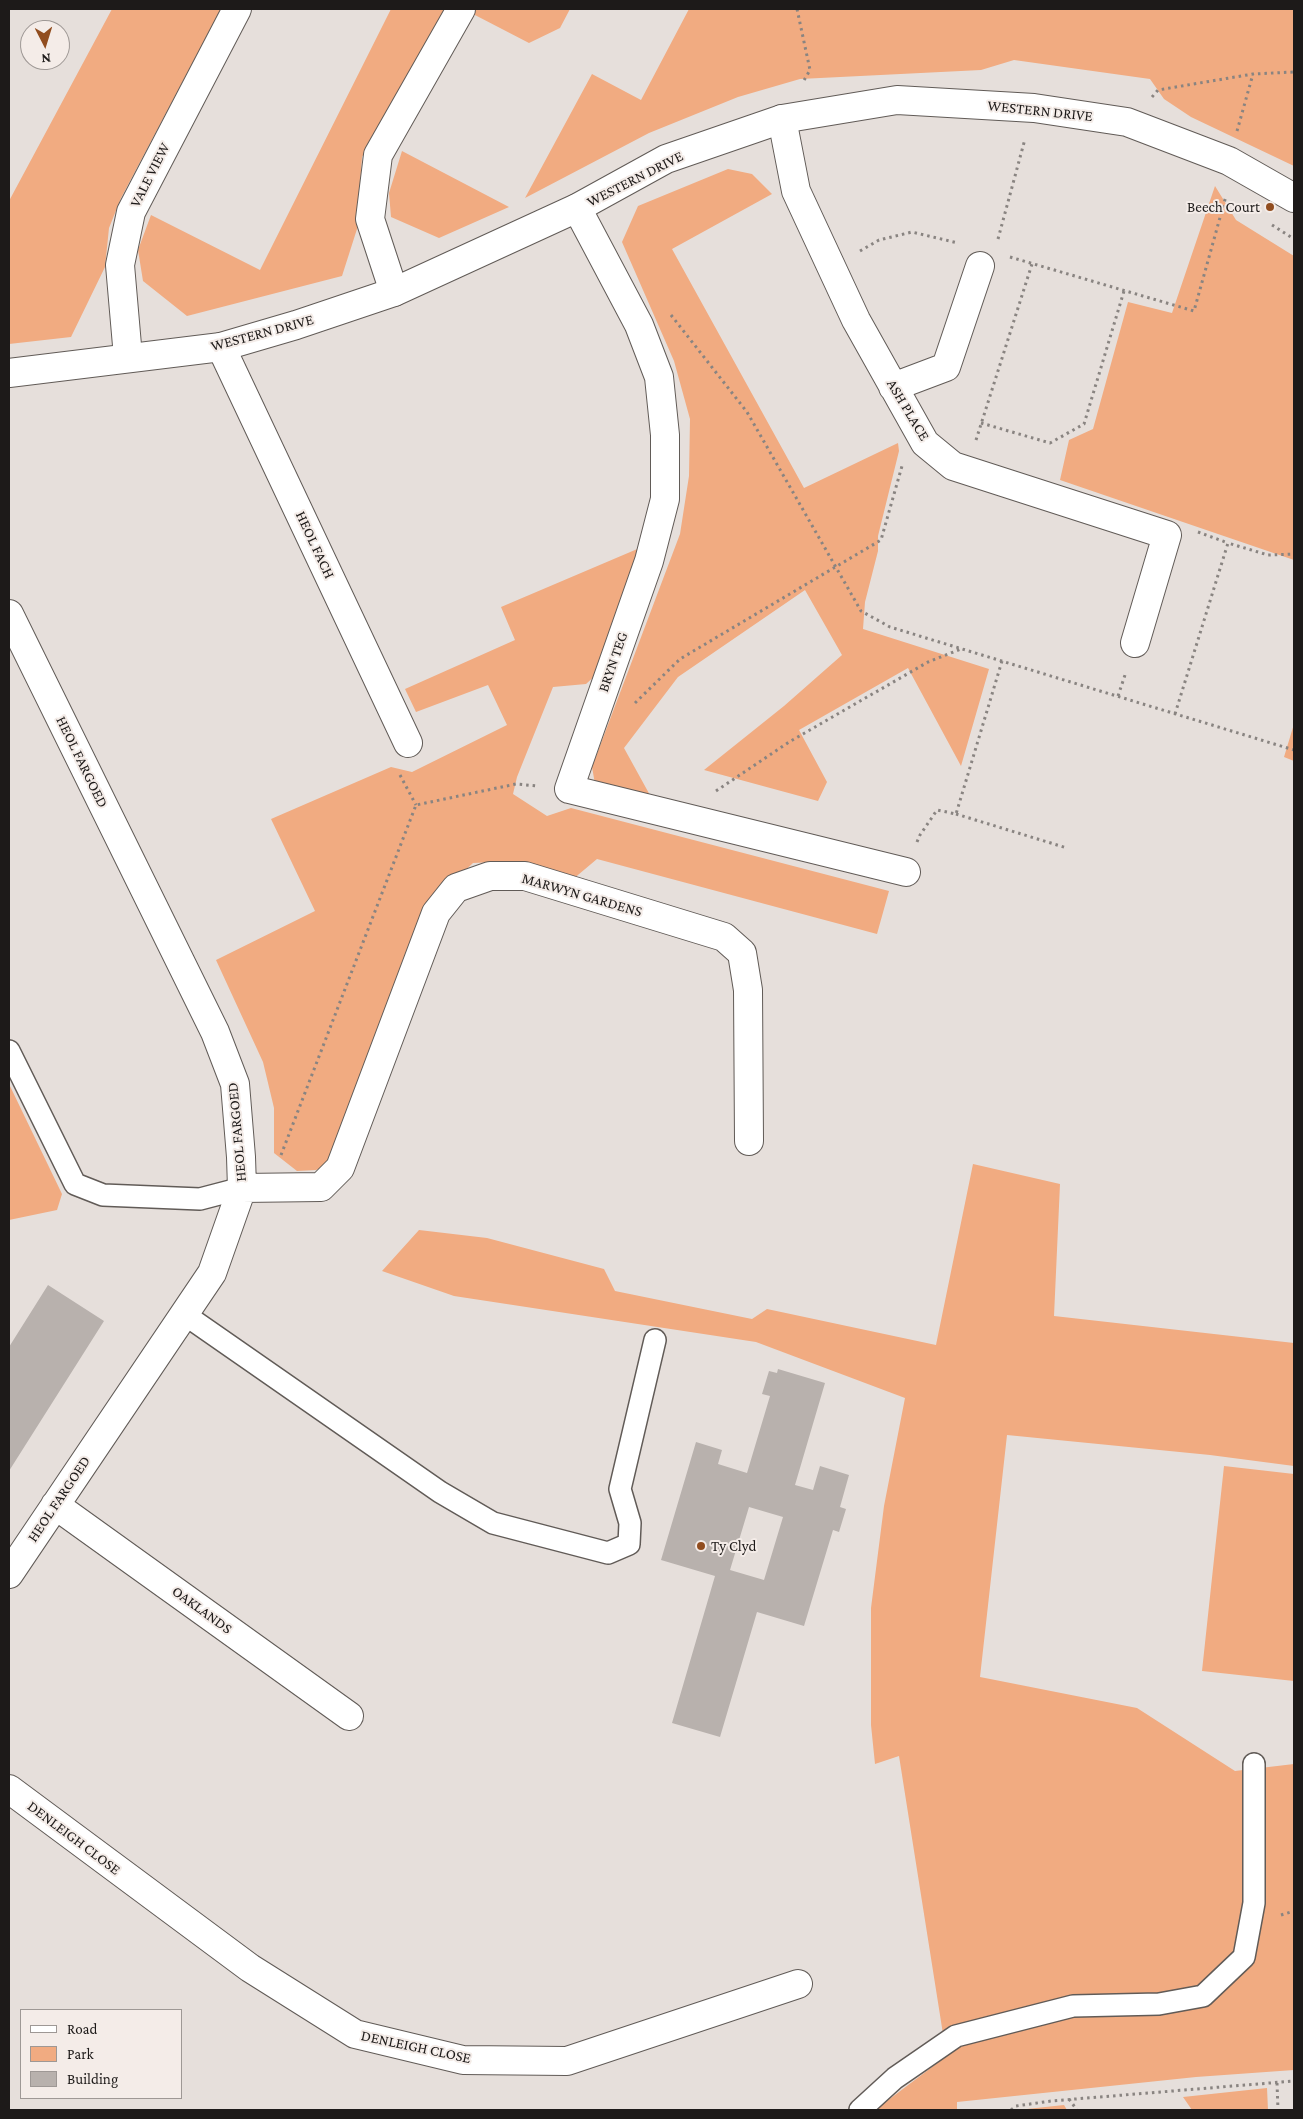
<!DOCTYPE html>
<style>
body{margin:0}
#map{position:relative;width:1303px;height:2119px;overflow:hidden;background:#e6dfdb;font-family:"Crimson Pro",serif}
canvas{display:block}
.frame{position:absolute;inset:0;border:10px solid #1d1a19;pointer-events:none}
.legend{position:absolute;left:20px;top:2009px;width:162px;height:90px;box-sizing:border-box;background:#f4ece8;border:1px solid #9e9895;margin:0;padding:6px 9px;list-style:none;font-size:15px;color:#1d1a19}
.legend li{display:flex;align-items:center;gap:10px;height:25px}
.legend b{width:25px;border:1px solid #9e9895}
.north{position:absolute;left:20px;top:20px;width:50px;height:50px;box-sizing:border-box;background:#f4ece8;border:1px solid #9e9895;border-radius:50%;rotate:175deg;font-size:14px;font-weight:700;line-height:20px;text-align:center;color:#1d1a19}
.north::after{content:'';display:block;margin:auto;width:18px;height:22px;background:#914d1f;clip-path:polygon(50% 0,100% 100%,50% 72%,0 100%)}
</style>
<div id="map">
<canvas width="1303" height="2119"></canvas>
<div class="frame"></div>
<ul class="legend">
<li><b style="height:6px;background:#fff"></b>Road</li>
<li><b style="height:14px;background:#f1ab81"></b>Park</li>
<li><b style="height:14px;background:#b8b1ad"></b>Building</li>
</ul>
<div class="north">N</div>
</div>
<script>
const c = document.querySelector('canvas').getContext('2d');
c.lineJoin = 'round';
function fillPath(path, color) { c.fillStyle = color; c.fill(path, 'evenodd'); }
function trace(path, color, width, dash) { c.strokeStyle = color; c.lineWidth = width; c.lineCap = dash ? 'butt' : 'round'; c.setLineDash(dash || []); c.stroke(path); }
function drawText(font, color, halo, rows, align = 'center') {
  c.font = font + ' "Crimson Pro",serif'; c.lineWidth = 4; c.setLineDash([]); c.textBaseline = 'middle'; c.strokeStyle = halo; c.fillStyle = color; for (const [text, x, y, turn = 0] of rows) {
    c.save(); c.translate(x, y); c.rotate((+turn || 0) * Math.PI / 180); c.textAlign = isNaN(turn) ? turn : align; if (halo) c.strokeText(text, 0, 0); c.fillText(text, 0, 0); c.restore();
  }
}
const green = new Path2D(`
 M112,9H221L121,198L109,228L105,267L71,337L9,344V201Z
 M391,9H446L362,157L357,229L342,276L187,316L143,281L138,250L151,215L260,270Z
 M477,9H570L560,28L529,43L473,14Z
 M689,9H1294V166L1191,117L1164,99L1150,79L1014,60L981,70L800,79L738,97L649,133L525,198L592,74L641,100Z
 M402,151L509,207L439,238L391,217L389,193Z
 M728,169L752,174L772,194L672,249L804,488L898,443L899,451L878,536V551L865,602L863,629L989,669L961,766L908,668L799,730L827,782L818,801L704,770L784,706L842,655L805,590L678,677L624,748L651,797L595,784L592,767L680,534L689,476L690,419L674,361L622,242L638,206Z
 M1215,186L1236,220L1294,256V560L1060,480L1069,440L1093,429L1128,302L1172,313Z
 M642,547L597,674L586,684L553,687L517,777L513,794L547,816L571,808L889,891L877,934L597,859L572,880L517,861L473,863L437,897L334,1163L316,1170L297,1171L274,1153V1108L263,1062L216,960L315,911L271,819L391,767L412,772L507,725L488,685L416,712L405,689L515,640L501,607Z
 M1294,724V761L1284,757Z
 M9,1084L62,1194L57,1210L9,1220Z
 M973,1164L1060,1184L1054,1316L1294,1343V1466L1210,1455L1007,1435L980,1677L1137,1708L1235,1771L1294,1764V2070L1196,2077L957,2102V2110H875L948,2055L943,2034L899,1756L875,1764L871,1725V1608L884,1506L905,1398L756,1342L454,1296L382,1271L419,1230L487,1238L604,1269L615,1291L752,1319L767,1309L936,1345Z
 M1224,1466L1294,1474V1681L1202,1671Z
 M1267,2088L1268,2110H1192L1183,2097Z
 M1064,2105L1067,2110H1025L1027,2109Z`);
const building = new Path2D(`
 M48,1285L104,1321L9,1471V1347Z
 M778,1369L825,1383L795,1485L813,1490L820,1466L849,1475L840,1507L846,1509L839,1532L833,1530L804,1626L757,1612L720,1737L672,1723L715,1576L661,1560L696,1442L722,1450L718,1464L747,1473L770,1396L762,1394L769,1371L777,1373ZM749,1507L783,1517L764,1580L730,1570Z`);
const path = new Path2D(`
 M797,9L810,70L803,82
 M1152,97L1158,90L1253,74L1294,72
 M1237,131L1253,74
 M1272,225L1294,239
 M998,239L1025,139
 M860,251L879,240L912,232L958,243
 M1010,257L1194,311L1226,196
 M671,315L747,412L861,611L890,627L1294,750
 M981,423L1050,443L1084,424L1124,291
 M976,440L1032,264
 M1198,532L1228,543
 M1118,696L1126,672
 M635,703L680,659L881,540L902,466
 M1175,714L1228,543L1268,555L1294,554
 M400,775L416,805
 M716,791L789,742L928,662L961,649
 M956,814L1067,848
 M917,842L920,835L937,810L956,814L1002,661
 M281,1155L416,805L516,784L538,786
 M1281,1915L1294,1911
 M1277,2083L1278,2110
 M1069,2099L1077,2110
 M1011,2110L1016,2106L1051,2101L1294,2081`);
const lane = new Path2D(`
 M9,1051L75,1184L103,1195L200,1199L242,1188
 M184,1314L440,1492L493,1523L608,1553L629,1544L630,1523L620,1489L655,1340
 M860,2110L895,2078L956,2036L1073,2006L1159,2004L1203,1996L1244,1957L1254,1903V1764`);
const street = new Path2D(`
 M782,119L796,191L856,320L925,443L953,466L1167,535L1135,643
 M577,208L639,325L659,377L665,435V499L649,561L569,789L906,872
 M394,292L370,219L378,155L461,9
 M221,347L408,743
 M128,357L120,265L131,212L237,9
 M893,387L946,367L980,266
 M9,614L215,1032L235,1084L241,1157L242,1188L212,1273L9,1574
 M242,1188L321,1187L340,1168L436,913L456,888L490,876H525L724,937L742,953L748,990L749,1141
 M55,1505L349,1716
 M9,1789L250,1968L355,2034L463,2060L567,2061L798,1984`);
const secondary = new Path2D(`
 M9,373L221,347L296,325L394,292L577,208L666,159L782,119L897,100L1034,108L1127,122L1229,161L1294,198`);
const markers = [
 [1270,207,5,"#914d1f"],
 [701,1546,5,"#914d1f"]
];
const streetNames = [
 ["WESTERN DRIVE",1040,111,6],
 ["VALE VIEW",150,175,-63],
 ["WESTERN DRIVE",635,179,-27],
 ["WESTERN DRIVE",262,333,-15],
 ["ASH PLACE",908,410,59],
 ["HEOL FACH",315,545,65],
 ["BRYN TEG",613,662,-71],
 ["HEOL FARGOED",82,762,64],
 ["MARWYN GARDENS",582,895,16],
 ["HEOL FARGOED",237,1132,-95],
 ["HEOL FARGOED",59,1499,-56],
 ["OAKLANDS",202,1610,36],
 ["DENLEIGH CLOSE",74,1838,37],
 ["DENLEIGH CLOSE",416,2047,12]
];
const poiNames = [
 ["Beech Court",1260,207],
 ["Ty Clyd",711,1546,"left"]
];
fillPath(green, '#f1ab81');
fillPath(building, '#b8b1ad');
trace(lane, '#615b57', 24);
trace(street, '#615b57', 30);
trace(secondary, '#615b57', 30);
trace(path, '#898481', 3, [2.5, 4]);
trace(lane, '#fff', 21);
trace(street, '#fff', 28);
trace(secondary, '#fff', 28);
for (const [x, y, r, color] of markers) { const dot = new Path2D(); dot.arc(x, y, r, 0, 2 * Math.PI); c.fillStyle = color; c.fill(dot); trace(dot, '#f4ece8', 2); }
drawText('15px', '#1d1a19', '#f4ece8', streetNames);
drawText('15px', '#1d1a19', '#f4ece8', poiNames, 'right');
</script>
